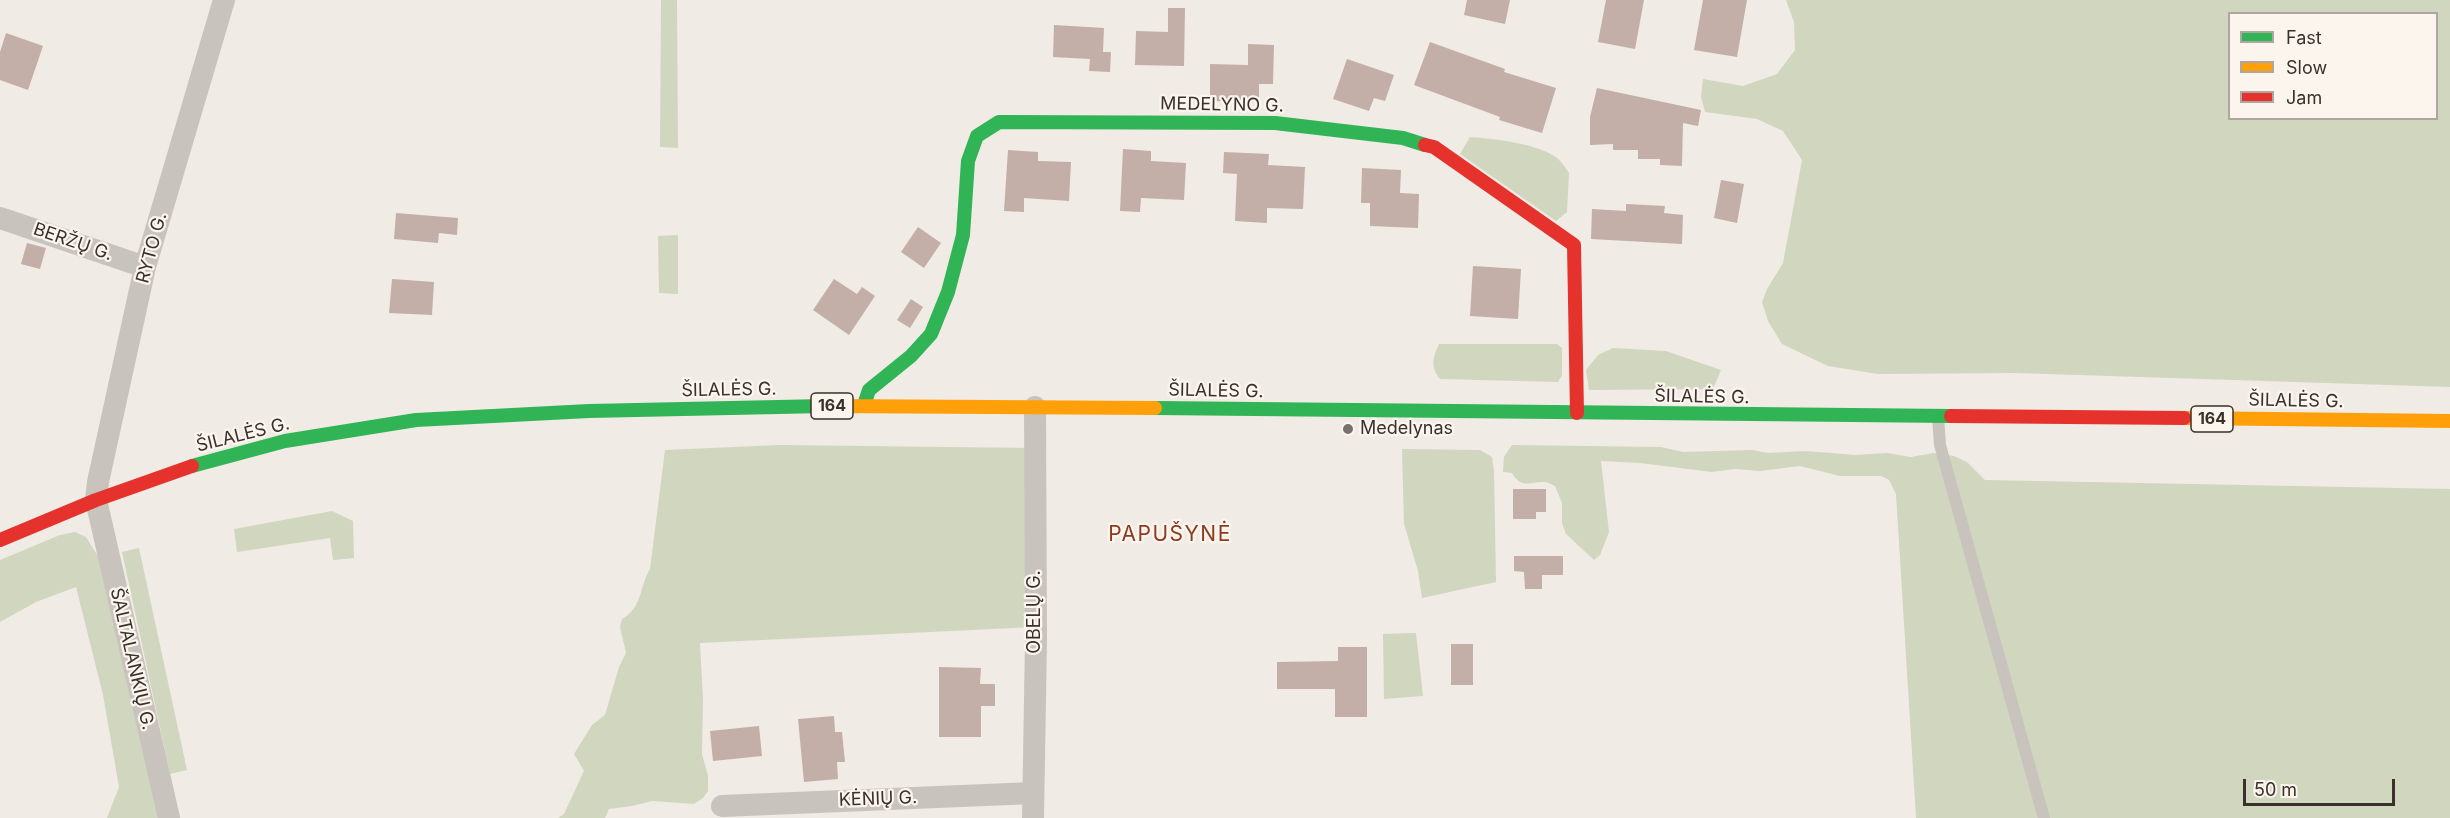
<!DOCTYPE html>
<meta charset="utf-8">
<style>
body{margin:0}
#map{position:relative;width:2450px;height:818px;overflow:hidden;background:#f0ebe5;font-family:Inter,sans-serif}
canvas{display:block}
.legend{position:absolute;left:2228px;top:12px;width:210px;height:108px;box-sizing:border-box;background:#fbf5ee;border:2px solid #aea6a0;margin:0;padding:8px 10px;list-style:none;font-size:18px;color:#3b302b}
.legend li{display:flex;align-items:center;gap:12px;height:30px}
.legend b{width:30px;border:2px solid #aea6a0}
.scale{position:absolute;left:2243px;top:779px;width:152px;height:27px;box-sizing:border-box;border:3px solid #3b302b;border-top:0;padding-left:8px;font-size:18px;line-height:21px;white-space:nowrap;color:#3b302b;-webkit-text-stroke:4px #fbf5ee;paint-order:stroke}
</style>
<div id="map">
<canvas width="2450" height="818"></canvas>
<ul class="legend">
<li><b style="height:8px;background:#30b455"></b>Fast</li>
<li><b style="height:8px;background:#ff9f0a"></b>Slow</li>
<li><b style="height:8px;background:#e5322d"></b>Jam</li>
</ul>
<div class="scale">50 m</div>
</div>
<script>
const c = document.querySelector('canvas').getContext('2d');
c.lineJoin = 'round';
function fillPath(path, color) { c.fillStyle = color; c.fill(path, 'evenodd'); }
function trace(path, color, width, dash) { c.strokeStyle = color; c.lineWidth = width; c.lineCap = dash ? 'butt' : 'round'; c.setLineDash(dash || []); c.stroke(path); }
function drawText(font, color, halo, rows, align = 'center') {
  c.font = font + ' Inter,sans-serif'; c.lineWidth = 4.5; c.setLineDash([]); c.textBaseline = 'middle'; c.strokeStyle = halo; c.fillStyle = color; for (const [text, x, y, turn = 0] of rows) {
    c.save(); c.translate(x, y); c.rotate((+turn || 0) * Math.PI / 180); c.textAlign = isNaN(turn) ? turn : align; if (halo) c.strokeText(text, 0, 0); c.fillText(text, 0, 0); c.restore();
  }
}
const green = new Path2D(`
 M661,0H677L678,148L660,147Z
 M1786,0H2450V387L2016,373L1878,374L1828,366L1782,344L1768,321L1762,302L1767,289L1783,263L1802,160L1783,131L1757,119L1705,112L1701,97L1703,79L1743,86L1777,74L1795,50L1794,22ZM2230,14H2436V118H2230Z
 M1470,137C1495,139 1537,143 1557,158C1562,162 1566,169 1569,173L1567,212L1556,221L1460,154Z
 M678,235V294L659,293L658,236Z
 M1439,344H1557L1562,348V375L1558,382L1440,379C1430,367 1433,357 1439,344Z
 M1613,348L1666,351L1721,370L1713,389L1589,390L1586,370L1598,355Z
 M779,445L1034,448L1035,627L700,643L703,699L702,754L708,776V791L703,798L694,804L652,801L632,806L609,809L605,818H558L564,814L584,771L574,754L592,725L605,715L619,667L626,653L620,627L622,619C643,607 639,587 650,569L665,450Z
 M1512,445L1661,447L1683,452L1752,450L1768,453L1805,451L1856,455L1887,453L1911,457L1933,453L1954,456L1967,462L1985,480L2450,489V818H1916L1896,494L1889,480L1881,476H1840L1800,466L1760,471L1735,469L1712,472L1640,463L1601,461L1609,532L1600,555L1594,560L1566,534L1562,523V503L1555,486C1552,485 1548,482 1545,482C1531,481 1522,490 1512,473L1503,472L1504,457Z
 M1402,449L1480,450L1492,457L1494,472L1496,582L1422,598L1418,571L1404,524Z
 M332,511L353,521L354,558L333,560L330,538L237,552L234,529Z
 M75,532L86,537L99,558L162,818H107L119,787L103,695L76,587L36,602L0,622V560L60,535Z
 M139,548L187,770L170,774L122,552Z
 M1416,633L1423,696L1384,699L1383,634Z`);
const building = new Path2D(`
 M1467,0H1510L1505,24L1464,15Z
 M1606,0H1644L1635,49L1598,42Z
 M1703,0H1747L1737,57L1694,50Z
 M1168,8H1185L1184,66L1135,65L1136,31L1168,32Z
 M1054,25L1104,28L1103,52H1111L1110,72L1089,71L1090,59L1053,57Z
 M6,33L43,46L28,90L0,80V52Z
 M1430,42L1505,69L1504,72L1556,88L1542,133L1499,120L1500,117L1414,85Z
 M1248,44L1274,45L1273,84H1259V102L1210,101V64L1248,65Z
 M1347,59L1394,75L1385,101L1374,98L1369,111L1333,99Z
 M1597,88L1701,110L1698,126L1683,123L1682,166L1660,165V159H1638V150H1613V144L1590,145V117Z
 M1123,149L1151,151V161L1186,163L1184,200L1141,198L1140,212L1120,211Z
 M1008,150L1038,152V161L1071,162L1069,201L1024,198V212L1004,211Z
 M1224,152L1269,154L1268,165L1305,167L1303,209L1267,208V223L1235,221L1237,174L1223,173Z
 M1362,168L1401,170L1400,193L1419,194L1418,228L1370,226V203H1361Z
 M1721,180L1744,184L1737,223L1714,218Z
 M1626,204L1665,206L1664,213L1683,215L1682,244L1591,239L1592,209L1626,211Z
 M396,213L458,218L457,235L439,233L438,243L394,239Z
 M918,227L941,243L924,268L901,252Z
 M27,243L46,248L40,269L21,264Z
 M1473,266L1521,269L1518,319L1470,316Z
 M392,279L434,282L432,315L389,313Z
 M834,279L857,294L862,287L875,296L849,335L813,310Z
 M911,299L923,307L910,328L897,320Z
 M1513,489H1546V512H1536V519H1513Z
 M1514,556H1563V575H1542V589H1525L1524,572L1514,571Z
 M1451,644H1473V685H1451Z
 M1338,647H1367V717H1335V689H1277V662L1338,661Z
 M939,667L981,668L980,684H995V706H981V737H939Z
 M834,716L835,732H842L845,762H837L838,779L804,782L798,719Z
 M759,726L762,756L713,761L710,731Z`);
const lane = new Path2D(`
 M1938,417L1940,445L2044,818`);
const street = new Path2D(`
 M0,218L145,267
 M722,806L1033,793
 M169,818L96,500L98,482L145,267L224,0
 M1033,818L1036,640L1035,407`);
const fast = new Path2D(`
 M864,405L869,390L911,356L931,334L948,292L963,235L968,161L977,136L999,122L1275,123L1403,138L1425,145
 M1155,408L1951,416
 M192,466L285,441L416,420L589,411L825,406`);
const slow = new Path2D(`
 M825,406L1155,408
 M2184,418L2450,421`);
const jam = new Path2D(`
 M1425,145L1434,147L1574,245L1577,413
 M1951,416L2184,418
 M0,540L96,500L192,466`);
const markers = [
 [1348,429,6,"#7a716c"]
];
const shields = [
 [832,406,42],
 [2212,419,42]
];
const shieldNames = [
 ["164",832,406],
 ["164",2212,419]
];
const streetNames = [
 ["MEDELYNO G.",1222,105,1],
 ["BERŽŲ G.",73,242,19],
 ["RYTO G.",152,248,-75],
 ["ŠILALĖS G.",729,390,-1],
 ["ŠILALĖS G.",1216,391,1],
 ["ŠILALĖS G.",1702,397,1],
 ["ŠILALĖS G.",2296,401,1],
 ["ŠILALĖS G.",243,435,-14],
 ["OBELŲ G.",1035,612,-90],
 ["ŠALTALANKIŲ G.",132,659,77],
 ["KĖNIŲ G.",878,799,-2]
];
const poiNames = [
 ["Medelynas",1360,429]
];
const quarterNames = [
 ["PAPUŠYNĖ",1170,535]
];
fillPath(green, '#d1d6bf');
fillPath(building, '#c3afa7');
trace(lane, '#c9c3be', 12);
trace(street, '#c9c3be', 22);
trace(fast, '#30b455', 14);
trace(slow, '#ff9f0a', 14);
trace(jam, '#e5322d', 14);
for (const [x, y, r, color] of markers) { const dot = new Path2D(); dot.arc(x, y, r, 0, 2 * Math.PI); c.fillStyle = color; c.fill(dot); trace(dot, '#fbf5ee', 2); }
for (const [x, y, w] of shields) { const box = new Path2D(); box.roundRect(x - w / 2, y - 13, w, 26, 4.5); c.fillStyle = '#fbf5ee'; c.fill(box); trace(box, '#3b302b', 1.5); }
drawText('bold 16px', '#3b302b', null, shieldNames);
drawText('18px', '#3b302b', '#fbf5ee', streetNames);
drawText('18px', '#3b302b', '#fbf5ee', poiNames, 'left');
c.letterSpacing = '1.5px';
drawText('21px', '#8c3b22', '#fbf5ee', quarterNames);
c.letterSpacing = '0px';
</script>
